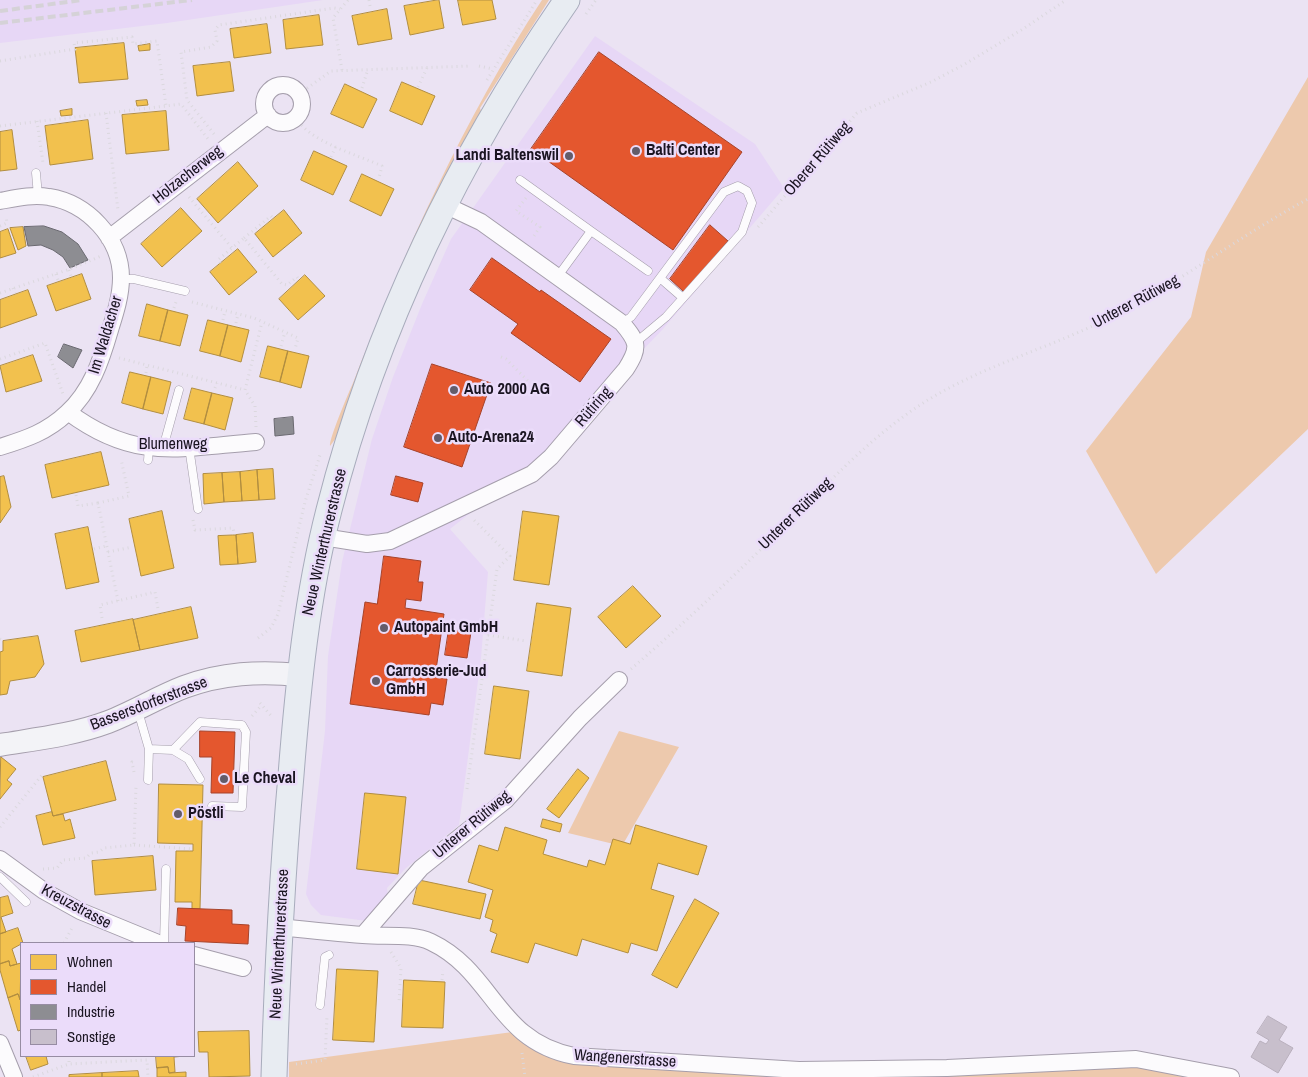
<!DOCTYPE html>
<meta charset="utf-8">
<style>
body{margin:0}
#map{position:relative;width:1308px;height:1077px;overflow:hidden;background:#ebe3f3;font-family:"Archivo Narrow",sans-serif}
canvas{display:block}
.legend{position:absolute;left:20px;top:942px;width:175px;height:115px;box-sizing:border-box;background:#ebdcfa;border:1px solid #978ca3;margin:0;padding:6px 9px;list-style:none;font-size:15px;color:#1a1421}
.legend li{display:flex;align-items:center;gap:10px;height:25px}
.legend b{width:25px;border:1px solid #978ca3}
</style>
<div id="map">
<canvas width="1308" height="1077"></canvas>
<ul class="legend">
<li><b style="height:14px;background:#f2c14e"></b>Wohnen</li>
<li><b style="height:14px;background:#e4572e"></b>Handel</li>
<li><b style="height:14px;background:#8d8d92"></b>Industrie</li>
<li><b style="height:14px;background:#c8bfcc"></b>Sonstige</li>
</ul>
</div>
<script>
const c = document.querySelector('canvas').getContext('2d');
c.lineJoin = 'round';
function fillPath(path, color) { c.fillStyle = color; c.fill(path, 'evenodd'); }
function trace(path, color, width, dash) { c.strokeStyle = color; c.lineWidth = width; c.lineCap = dash ? 'butt' : 'round'; c.setLineDash(dash || []); c.stroke(path); }
function drawText(font, color, halo, rows, align = 'center') {
  c.font = font + ' "Archivo Narrow",sans-serif'; c.lineWidth = 5; c.setLineDash([]); c.textBaseline = 'middle'; c.strokeStyle = halo; c.fillStyle = color; for (const [text, x, y, turn = 0] of rows) {
    c.save(); c.translate(x, y); c.rotate((+turn || 0) * Math.PI / 180); c.textAlign = isNaN(turn) ? turn : align; if (halo) c.strokeText(text, 0, 0); c.fillText(text, 0, 0); c.restore();
  }
}
const built = new Path2D(`
 M0,0H323L167,23L0,43Z
 M595,36L755,144L784,188L663,329L535,462L450,529L488,572L481,658L459,825L406,868L387,888L388,896L367,921L321,915L311,905L306,894L325,731L328,656L342,562L372,439L393,377L422,304L451,239Z`);
const green = new Path2D(`
 M542,0H549L480,108L481,111L432,204L336,438L330,446C329,439 348,394 353,383C405,250 463,120 542,0Z
 M1308,77V429L1156,574L1086,451L1191,317L1206,252Z
 M619,731L679,747L622,846L568,833Z
 M520,1031L545,1048L799,1070L1136,1059L1231,1077H289V1062Z`);
const homes = new Path2D(`
 M439,0L444,28L410,35L404,6Z
 M458,0H492L496,19L463,25Z
 M387,9L392,39L358,45L352,16Z
 M319,15L323,45L286,49L283,20Z
 M267,24L271,53L234,58L230,29Z
 M124,43L128,79L79,83L75,48Z
 M150,44V50L139,51L138,46Z
 M230,62L234,91L197,96L193,66Z
 M402,82L435,96L422,125L390,111Z
 M345,84L377,99L363,128L331,114Z
 M147,100L148,105L137,106L136,101Z
 M72,109V115L61,116L60,111Z
 M166,111L169,150L126,154L122,115Z
 M88,120L93,159L50,165L45,126Z
 M12,130L17,169L0,171V132Z
 M314,151L347,166L333,195L301,180Z
 M238,162L258,186L218,223L197,199Z
 M362,174L394,189L381,216L350,201Z
 M181,208L202,231L162,267L141,244Z
 M284,210L302,233L273,257L255,234Z
 M23,227L26,246L18,250L10,228Z
 M8,229L16,253L0,258V232Z
 M238,249L257,272L229,295L210,272Z
 M82,274L91,299L56,311L47,286Z
 M305,275L325,296L298,320L279,299Z
 M28,290L37,315L0,328V300Z
 M147,304L168,310L160,341L139,336Z
 M168,310L188,315L180,346L160,341Z
 M208,320L228,325L220,356L200,351Z
 M228,325L249,330L241,362L220,356Z
 M268,346L288,351L280,382L260,377Z
 M288,351L309,356L301,388L280,382Z
 M33,355L42,381L6,392L0,366Z
 M130,372L151,377L143,409L122,403Z
 M151,377L171,382L163,414L143,409Z
 M192,388L212,393L204,424L184,419Z
 M212,393L233,398L225,430L204,424Z
 M101,452L109,485L52,498L45,465Z
 M273,469L275,499L259,500L257,470Z
 M257,470L259,500L242,501L240,472Z
 M240,472L242,501L224,502L222,473Z
 M222,473L224,502L204,504L203,474Z
 M4,476L11,507L0,523V477Z
 M162,511L174,568L141,576L129,519Z
 M523,511L559,516L549,585L514,580Z
 M88,527L99,582L66,589L55,534Z
 M253,533L256,562L238,564L236,535Z
 M233,535H236L238,564L220,565L218,536Z
 M633,586L661,616L626,648L598,617Z
 M537,603L571,608L562,676L527,671Z
 M191,607L198,638L140,650L133,620Z
 M133,619L140,650L81,662L75,631Z
 M38,636L44,664L35,677L10,681L7,694L0,695V652L3,651V641Z
 M494,686L529,691L520,759L485,754Z
 M1,757L16,769L7,780L12,784L0,799Z
 M106,761L116,800L53,816L43,777Z
 M578,769L589,778L559,818L547,809Z
 M159,784L203,785L200,909H192V902H175L176,851H193V844L158,843Z
 M365,793L406,797L398,874L357,869Z
 M52,812L53,816L63,814L65,821L70,819L75,838L43,845L36,816Z
 M543,819L562,824L560,832L541,827Z
 M636,825L707,846L698,875L658,863L651,889L674,896L657,951L631,943L628,953L582,939L577,956L535,943L528,963L491,952L497,934L490,931L493,920L485,917L493,890L468,882L479,845L498,851L505,827L547,840L543,854L587,867L589,860L605,865L613,839L630,844Z
 M153,856L156,890L95,895L92,861Z
 M419,880L486,894L480,919L413,904Z
 M8,896L13,913L1,917L6,932L0,934V898Z
 M695,899L719,913L677,988L652,975Z
 M18,928L23,943L12,949L17,964L10,966L9,961L0,964V934Z
 M9,961L10,966L21,963L20,1000L18,994L8,998L0,970V964Z
 M337,969L378,971L374,1042L333,1040Z
 M404,980L445,982L443,1028L402,1027Z
 M18,994L21,1000V1030L18,1031L8,998Z
 M249,1031L250,1076L209,1077L208,1052H199L198,1032Z
 M26,1056H46L48,1064L31,1070Z
 M156,1056H185L174,1057L175,1072L169,1073L168,1067L157,1068Z
 M168,1067L169,1073L186,1072V1077H157V1068Z
 M138,1071L139,1077H102V1073Z
 M102,1073V1077H69V1075Z`);
const shops = new Path2D(`
 M599,52L742,152L673,250L531,149Z
 M710,225L728,241L684,292L670,279Z
 M492,258L540,292L541,290L611,339L580,382L511,333L518,324L470,290Z
 M432,364L491,383L462,467L404,447Z
 M396,476L423,483L418,502L391,495Z
 M384,556L421,561L418,582H423L421,601L406,599L405,608L444,614L435,677L447,679L443,705L431,703L429,715L350,704L365,602L377,604Z
 M449,629L471,632L467,658L445,655Z
 M200,731L235,732L233,793H211L212,757H200Z
 M178,908L232,910V924L249,925L248,944L185,941L186,926L177,925Z`);
const industry = new Path2D(`
 M44,226L62,232L78,244L88,260L70,268L63,257L53,250L41,245L28,246L24,227Z
 M64,344L82,350L73,368L58,357Z
 M293,417L294,434L275,436L274,419Z`);
const building = new Path2D(`
 M1268,1016L1287,1027L1279,1040L1293,1048L1278,1073L1251,1057L1260,1041L1266,1044L1269,1040L1257,1033Z`);
const path = new Path2D(`
 M369,0L370,6
 M586,14L596,0
 M0,61L75,49L74,43L132,37L133,44L157,41L166,106L181,104L208,139
 M479,66L493,69
 M342,70L333,18L348,0
 M487,80L537,0
 M418,87L427,68
 M362,88L368,69
 M299,94L331,71L471,66
 M106,113L118,210
 M296,117C307,141 358,155 382,166L379,178
 M37,121L43,163
 M0,126L166,106
 M214,134L187,100L181,52L211,47L217,41L215,30L219,25L334,8L340,9
 M331,157L336,146
 M189,197L232,248L244,238L282,284L287,285L297,277L299,280
 M526,198L516,211L540,227L532,239
 M0,226L7,223L6,216
 M758,227L857,113L931,82L965,64L1023,29L1066,0
 M244,238L271,216L273,218
 M220,263L218,260L232,248
 M69,270L71,276
 M56,274L58,280
 M13,288L15,293
 M0,293L73,268L101,256
 M192,302L254,318L298,338L295,349
 M174,308L176,302
 M223,320L225,311
 M236,323L238,314
 M281,346L285,332
 M501,357L506,359L529,382
 M119,358L245,390
 M0,359L45,343L63,394
 M146,373L147,365
 M215,388L217,383
 M256,427L255,406L245,390L262,322
 M76,495L78,506L98,503
 M193,520L195,530L233,528L234,533
 M94,549L106,546
 M108,552L132,547
 M118,601L98,503L129,496L121,459
 M102,618L100,605L155,592L158,609
 M488,635L526,641
 M258,638L271,628L278,614L305,502L320,455
 M0,639L2,640
 M631,669C687,621 740,570 793,518C829,482 865,444 907,414C967,370 1041,352 1107,319C1177,285 1239,236 1308,199
 M260,703L273,718
 M252,716L262,705
 M134,772L132,762L136,761
 M467,789L497,569L510,556L474,520
 M0,827L42,775
 M134,845L192,849
 M43,869L57,868L63,860L86,858L91,853L99,852L104,848L134,845L136,786
 M64,943L73,926
 M391,952L401,968L399,1003
 M442,980L443,970
 M522,1053L525,1077
 M69,1056V1064
 M122,1056V1061
 M296,1064L325,1060L327,1016
 M33,1077L69,1064L147,1060L148,1077`);
const service = new Path2D(`
 M36,173L38,196
 M520,180L591,231L558,276
 M591,231L648,271
 M660,278L683,298
 M121,279H134L185,291
 M622,323L631,317L724,192L738,186L747,191L752,203L742,232L666,317L635,343
 M189,447L198,509
 M163,448L179,390
 M148,460L149,448
 M138,711L149,749L148,780
 M149,749L173,750L200,722L242,725L246,732L242,807L212,806
 M173,750L188,759L200,779
 M0,877L26,902
 M164,943L166,869
 M320,1005L325,957L329,955`);
const minor = new Path2D(`
 M264 104a19 19 0 1 1 38 0a19 19 0 1 1-38 0Z
 M0,201C16,198 33,194 49,197C87,203 121,238 121,278C121,296 115,314 110,330C101,361 91,391 67,413C47,432 26,439 0,447
 M109,238L268,115
 M68,412C135,462 179,448 256,442
 M323,537L367,544L390,541L532,474L551,457L626,369C640,347 638,342 622,323L481,222L445,205
 M0,859L44,891L80,911L158,943
 M280,927C308,930 336,933 363,935C385,937 412,933 431,942C494,972 496,1041 574,1056L799,1070L947,1068L1136,1059L1231,1077
 M363,935L421,868L506,800L580,718L619,680
 M194,955L243,968
 M0,1043L14,1077`);
const secondary = new Path2D(`
 M0,745C36,739 73,735 108,722C134,712 158,697 184,687C222,673 259,671 300,675`);
const primary = new Path2D(`
 M274,1077C277,976 282,876 291,775C298,686 307,596 329,510C375,328 460,154 567,0`);
const rail = new Path2D(`
 M0,11L82,0
 M0,23L192,0`);
const markers = [
 [636,151,5,"#635c6a"],
 [569,156,5,"#635c6a"],
 [454,390,5,"#635c6a"],
 [438,438,5,"#635c6a"],
 [384,628,5,"#635c6a"],
 [376,681,5,"#635c6a"],
 [224,779,5,"#635c6a"],
 [178,814,5,"#635c6a"]
];
const poiNames = [
 ["Balti Center",646,151],
 ["Landi Baltenswil",559,156,"right"],
 ["Auto 2000 AG",464,390],
 ["Auto-Arena24",448,438],
 ["Autopaint GmbH",394,628],
 ["Carrosserie-Jud",386,672],
 ["GmbH",386,690],
 ["Le Cheval",234,779],
 ["Pöstli",188,814]
];
const streetNames = [
 ["Oberer Rütiweg",818,159,-49],
 ["Holzacherweg",188,175,-38],
 ["Unterer Rütiweg",1136,302,-28],
 ["Im Waldacher",106,335,-73],
 ["Rütiring",594,407,-49],
 ["Blumenweg",173,445],
 ["Unterer Rütiweg",796,514,-44],
 ["Neue Winterthurerstrasse",325,542,-77],
 ["Bassersdorferstrasse",149,704,-21],
 ["Unterer Rütiweg",472,825,-40],
 ["Kreuzstrasse",76,907,28],
 ["Neue Winterthurerstrasse",280,944,-87],
 ["Wangenerstrasse",625,1059,4]
];
fillPath(built, '#e7d7f6');
fillPath(green, '#edc9ad');
fillPath(homes, '#f2c14e');
trace(homes, '#b18d40', 1);
fillPath(shops, '#e4572e');
trace(shops, '#a7432a', 1);
fillPath(industry, '#8d8d92');
trace(industry, '#6a6970', 1);
fillPath(building, '#c8bfcc');
trace(building, '#b8afbc', 1);
trace(service, '#a59eac', 9);
trace(minor, '#a59eac', 18);
trace(secondary, '#a59eac', 24);
trace(primary, '#a8acbc', 27);
trace(path, '#dbd8de', 3, [1, 4]);
trace(service, '#fcfbfd', 8);
trace(minor, '#fcfbfd', 16);
trace(secondary, '#f3f3f7', 22);
trace(primary, '#e8ecf2', 25);
trace(rail, '#d5d2d7', 4, [8, 4]);
for (const [x, y, r, color] of markers) { const dot = new Path2D(); dot.arc(x, y, r, 0, 2 * Math.PI); c.fillStyle = color; c.fill(dot); trace(dot, '#ebdcfa', 2); }
drawText('bold 16px', '#1a1421', '#ebdcfa', poiNames, 'left');
drawText('16px', '#1a1421', '#ebdcfa', streetNames);
</script>
